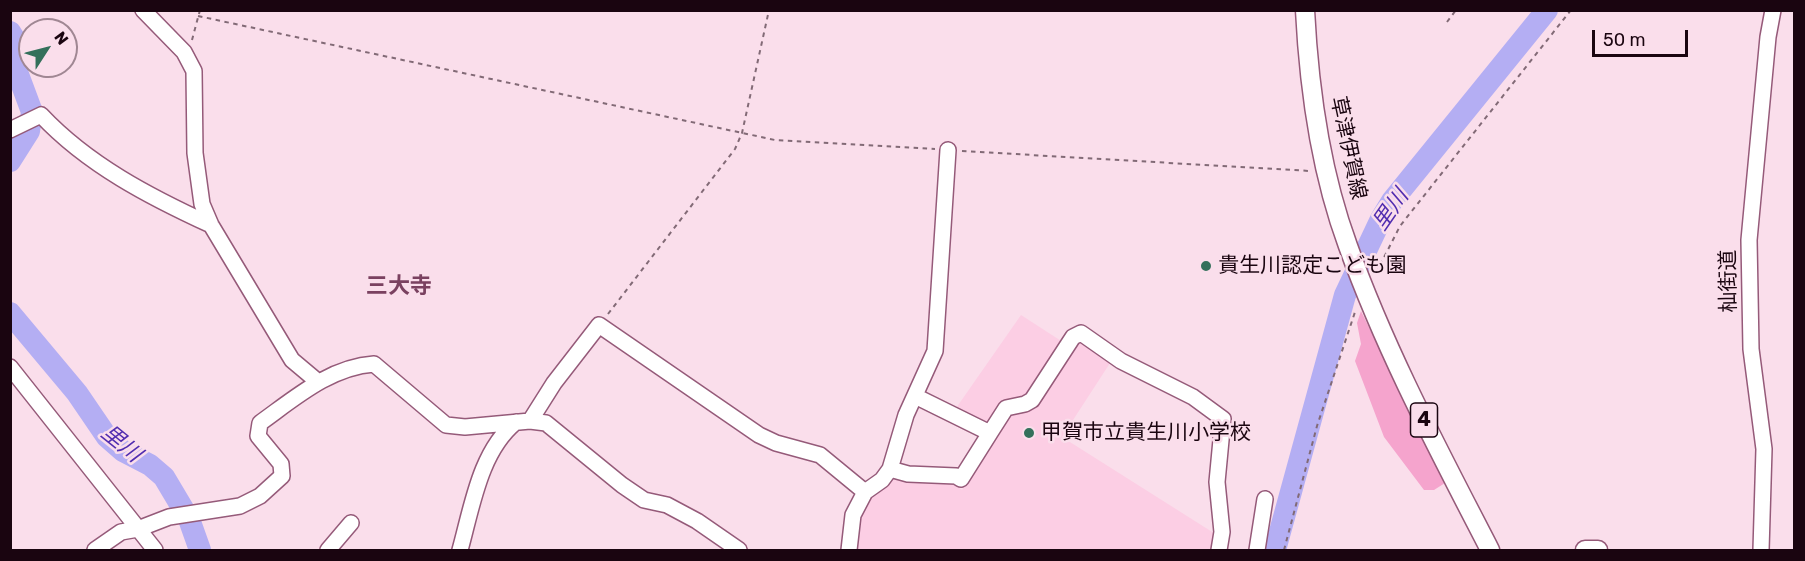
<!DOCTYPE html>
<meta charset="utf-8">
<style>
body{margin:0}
#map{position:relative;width:1805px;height:561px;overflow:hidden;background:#fadeeb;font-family:Rubik,sans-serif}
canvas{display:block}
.frame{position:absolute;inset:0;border:12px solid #1a0510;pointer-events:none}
.north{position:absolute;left:18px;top:18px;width:60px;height:60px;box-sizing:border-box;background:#fadeeb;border:2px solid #a08793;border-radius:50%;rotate:54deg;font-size:16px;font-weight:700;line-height:24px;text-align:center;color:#1a0510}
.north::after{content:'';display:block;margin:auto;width:21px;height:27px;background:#34705b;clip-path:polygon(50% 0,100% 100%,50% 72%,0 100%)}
.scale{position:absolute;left:1592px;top:30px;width:96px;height:27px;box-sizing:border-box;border:3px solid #1a0510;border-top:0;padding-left:8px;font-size:18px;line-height:21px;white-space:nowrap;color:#1a0510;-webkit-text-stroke:4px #fadeeb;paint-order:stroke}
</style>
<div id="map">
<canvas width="1805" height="561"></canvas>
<div class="frame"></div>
<div class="north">N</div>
<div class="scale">50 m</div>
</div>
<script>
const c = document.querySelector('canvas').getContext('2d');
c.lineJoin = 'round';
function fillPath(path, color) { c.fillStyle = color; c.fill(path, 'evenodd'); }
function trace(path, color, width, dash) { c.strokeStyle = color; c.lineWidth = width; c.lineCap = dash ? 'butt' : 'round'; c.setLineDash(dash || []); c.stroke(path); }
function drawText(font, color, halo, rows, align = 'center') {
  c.font = font + ' Rubik,"Noto Sans JP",sans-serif'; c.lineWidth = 5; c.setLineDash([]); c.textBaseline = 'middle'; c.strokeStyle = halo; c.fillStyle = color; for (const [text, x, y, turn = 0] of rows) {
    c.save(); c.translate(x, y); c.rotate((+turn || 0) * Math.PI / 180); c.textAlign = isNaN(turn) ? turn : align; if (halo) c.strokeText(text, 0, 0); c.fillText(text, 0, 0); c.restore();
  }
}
const built = new Path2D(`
 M1021,315L1072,348L1083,340L1112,360L1062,437L1217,535L1215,550H854L858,516L871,495L893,476L952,482L962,490L997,430L954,411Z`);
const green = new Path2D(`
 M1361,311L1445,483L1434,490H1424L1384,437L1355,361L1361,344L1357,323Z`);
const river = new Path2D(`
 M10,32L17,43L16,69L32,112L29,131L10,161
 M10,313L77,393L107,437L123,451L150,465L164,477L189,519L200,550
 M1275,550L1345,295L1381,219L1392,201L1547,10`);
const path = new Path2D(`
 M198,16L775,140L935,149
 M1447,22L1456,10
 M192,40L200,10
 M962,151L1310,171
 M1376,273L1400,226L1571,10
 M608,314L735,149L742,133L769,10
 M1284,550L1317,426L1356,309`);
const minor = new Path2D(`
 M143,10L184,52L194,71L195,153L202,204L211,225L292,360L317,381
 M10,130L41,115C88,165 150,197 211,225
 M10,367L155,550
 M530,421L554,383L599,325L759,435L776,443L820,455L865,492
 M990,433L1006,408L1025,404L1032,400L1073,337L1081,333L1121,361L1193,397L1223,419L1217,482L1222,532L1219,550
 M890,469L908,474L956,476L961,479L990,433L915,396
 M95,550L121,532L138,529L169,517L240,506L260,496L282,476L281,464L258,436L260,423C295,398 330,367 374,364L446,425L465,427L530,421L546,423L622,485L644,500L667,505L697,521L739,550
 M328,550L351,523
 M460,550C472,507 480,451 516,422
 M849,550L853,515L865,492L882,480L890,469L906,415L935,351L948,150
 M1257,550L1265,499
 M1761,550L1764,449L1751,349L1749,240L1768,37L1773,10`);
const major = new Path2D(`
 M1305,10C1309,89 1321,173 1348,246C1386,352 1439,451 1490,550
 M1585,550H1598`);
const markers = [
 [1206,266,6,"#34705b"],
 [1029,433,6,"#34705b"]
];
const shields = [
 [1424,420,27]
];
const shieldNames = [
 ["4",1424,420]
];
const streetNames = [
 ["草津伊賀線",1348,148,78],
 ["杣街道",1729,281,-91]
];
const poiNames = [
 ["貴生川認定こども園",1218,266],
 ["甲賀市立貴生川小学校",1041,433]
];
const waterNames = [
 ["里川",1391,210,-55],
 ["里川",121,444,39]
];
const neighbourhoodNames = [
 ["三大寺",399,287]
];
fillPath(built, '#fccee4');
fillPath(green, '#f5a4cd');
trace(river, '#b4aef3', 22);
trace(minor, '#955a79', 18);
trace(major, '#955a79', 21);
trace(path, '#826a76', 2, [4.5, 4.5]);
trace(minor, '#fff', 15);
trace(major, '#fff', 18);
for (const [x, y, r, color] of markers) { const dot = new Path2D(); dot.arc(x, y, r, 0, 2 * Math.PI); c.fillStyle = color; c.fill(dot); trace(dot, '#fadeeb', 2); }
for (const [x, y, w] of shields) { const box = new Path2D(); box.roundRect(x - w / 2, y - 17, w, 34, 4.5); c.fillStyle = '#fadeeb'; c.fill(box); trace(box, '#1a0510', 1.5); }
drawText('bold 20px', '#1a0510', null, shieldNames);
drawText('21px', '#1a0510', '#fadeeb', streetNames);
drawText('21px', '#1a0510', '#fadeeb', poiNames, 'left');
drawText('italic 22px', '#512db0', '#fadeeb', waterNames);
drawText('bold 22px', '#7a4160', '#fadeeb', neighbourhoodNames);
</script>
